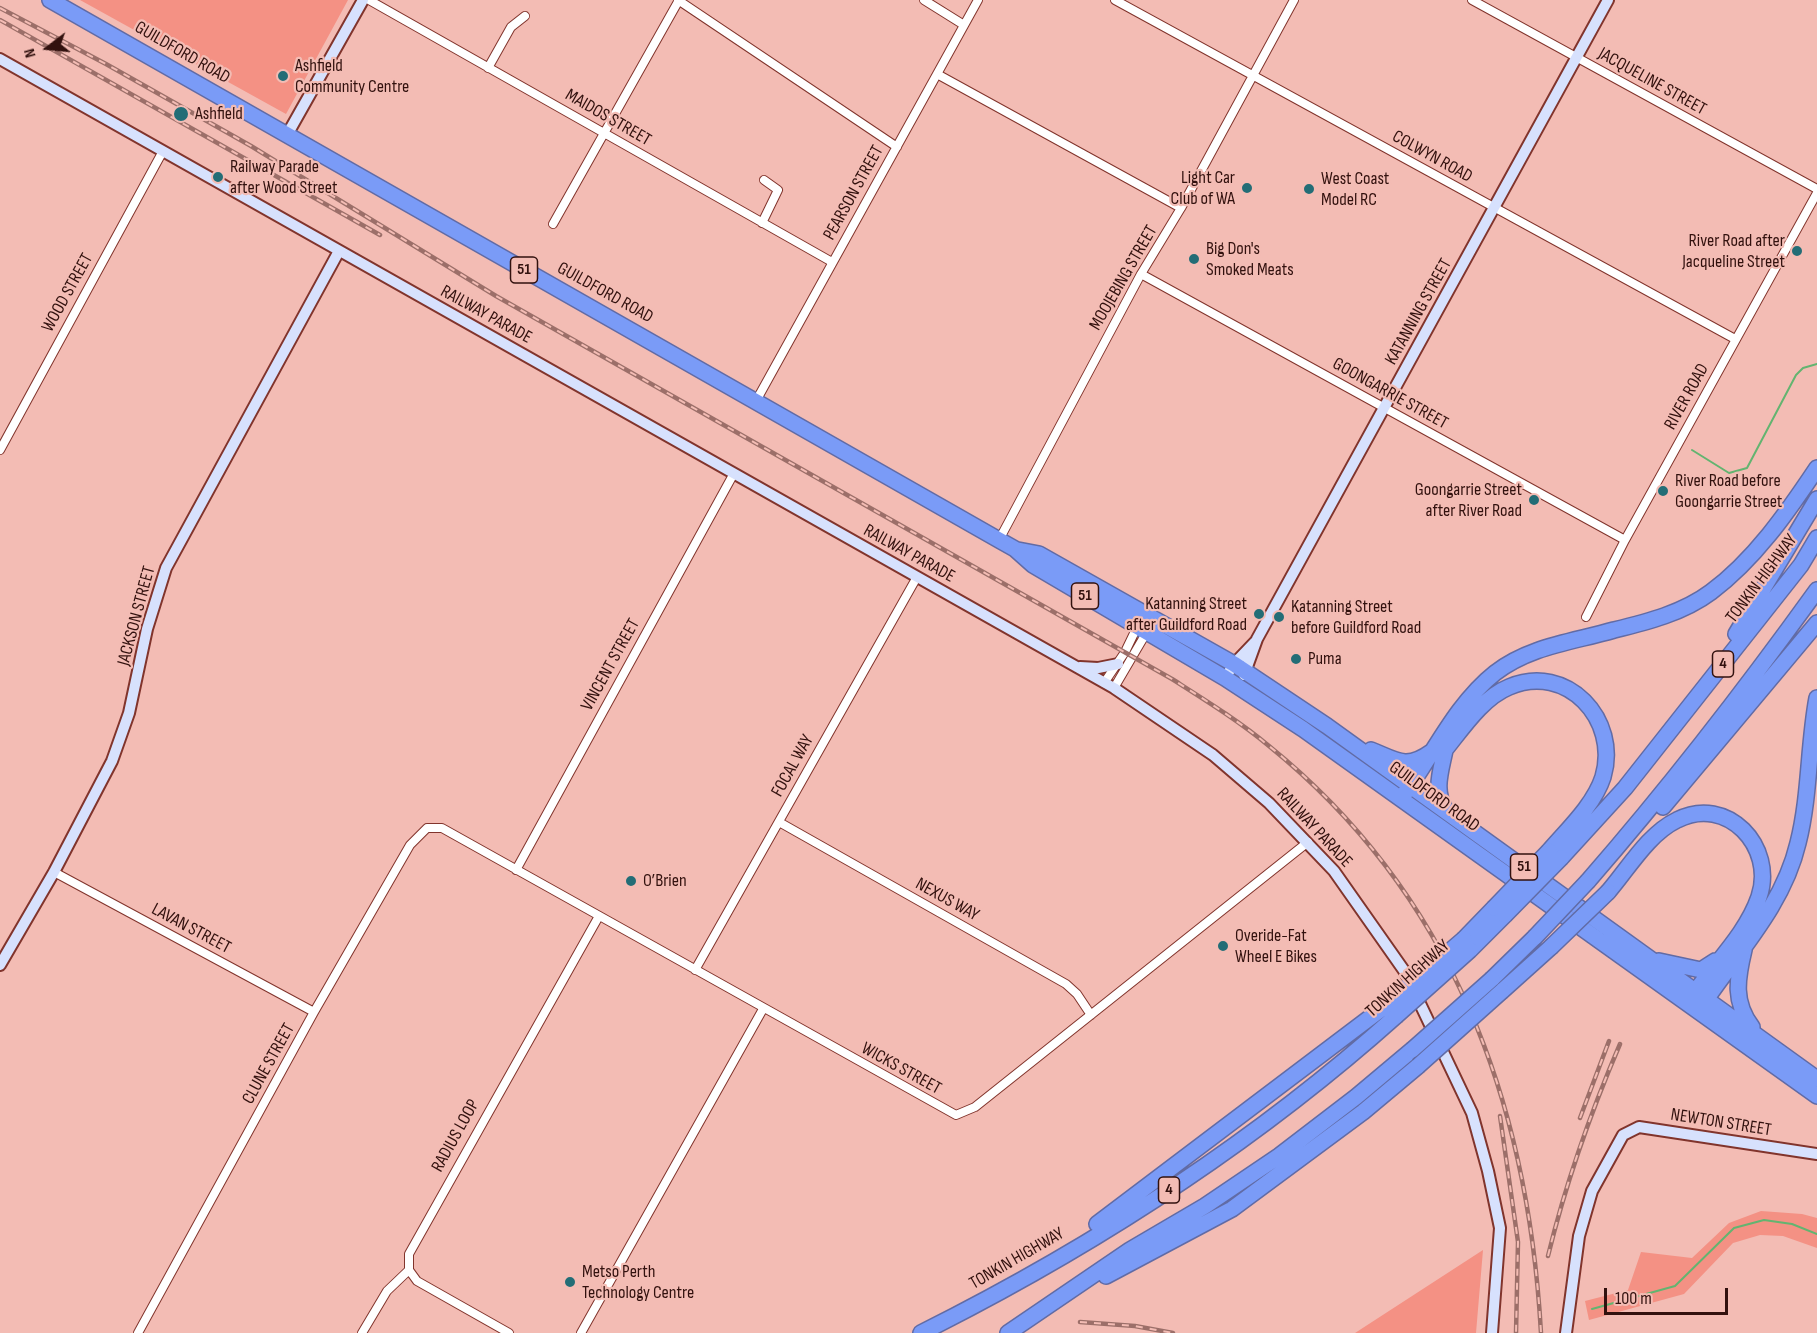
<!DOCTYPE html>
<meta charset="utf-8">
<style>
body{margin:0}
#map{position:relative;width:1817px;height:1333px;overflow:hidden;background:#f3bcb4;font-family:"Sofia Sans Condensed",sans-serif}
canvas{display:block}
.north{position:absolute;left:18px;top:18px;width:60px;height:60px;-webkit-text-stroke:4px #f3bcb4;paint-order:stroke;rotate:254deg;font-size:16px;font-weight:700;line-height:24px;text-align:center;color:#32110e}
.north::after{content:'';display:block;margin:auto;width:21px;height:27px;background:#32110e;clip-path:polygon(50% 0,100% 100%,50% 72%,0 100%)}
.scale{position:absolute;left:1604px;top:1288px;width:124px;height:27px;box-sizing:border-box;border:3px solid #32110e;border-top:0;padding-left:8px;font-size:18px;line-height:21px;white-space:nowrap;color:#32110e;-webkit-text-stroke:4px #f3bcb4;paint-order:stroke}
</style>
<div id="map">
<canvas width="1817" height="1333"></canvas>
<div class="north">N</div>
<div class="scale">100 m</div>
</div>
<script>
const c = document.querySelector('canvas').getContext('2d');
c.lineJoin = 'round';
function fillPath(path, color) { c.fillStyle = color; c.fill(path, 'evenodd'); }
function trace(path, color, width, dash) { c.strokeStyle = color; c.lineWidth = width; c.lineCap = dash ? 'butt' : 'round'; c.setLineDash(dash || []); c.stroke(path); }
function drawText(font, color, halo, rows, align = 'center') {
  c.font = font + ' "Sofia Sans Condensed",sans-serif'; c.lineWidth = 4.5; c.setLineDash([]); c.textBaseline = 'middle'; c.strokeStyle = halo; c.fillStyle = color; for (const [text, x, y, turn = 0] of rows) {
    c.save(); c.translate(x, y); c.rotate((+turn || 0) * Math.PI / 180); c.textAlign = isNaN(turn) ? turn : align; if (halo) c.strokeText(text, 0, 0); c.fillText(text, 0, 0); c.restore();
  }
}
const green = new Path2D(`
 M80,0H348L286,114Z
 M1761,1211L1802,1214L1817,1218V1248L1783,1236L1760,1235L1733,1243L1684,1294L1589,1320L1585,1301L1628,1290L1641,1252L1692,1258L1729,1223Z
 M1483,1250L1476,1333H1355Z`);
const stream = new Path2D(`
 M1692,450L1729,473L1747,468L1796,375L1803,368L1817,364
 M1592,1309L1675,1286L1734,1228L1764,1220L1792,1224L1817,1234`);
const street = new Path2D(`
 M369,0L832,262
 M678,0L897,147
 M924,0L964,25
 M1115,0L1735,339
 M1472,0L1817,189
 M488,68L511,27L525,16
 M937,74L1181,208
 M762,223L778,190L764,180
 M553,224L679,0
 M1141,274L1625,540
 M756,401L978,0
 M0,450L163,151
 M999,540L1141,274L1181,208L1294,0
 M1586,617L1625,540L1817,193
 M1104,683L1125,652L1138,625
 M1114,688L1148,630
 M779,822L1066,984L1077,994L1091,1015
 M516,870L733,475
 M54,872L314,1012
 M695,970L917,577
 M138,1333L314,1012L410,845L427,828H442L956,1115L975,1107L1308,842
 M362,1333L387,1291L409,1270
 M509,1333L417,1281L409,1270V1254L599,916
 M581,1333L763,1009`);
const secondary = new Path2D(`
 M0,59L1114,688L1213,755L1269,803L1334,871L1405,972L1472,1113L1488,1171L1500,1228L1492,1333
 M287,135L363,0
 M1080,667L1098,668L1118,664
 M1244,675L1257,639L1608,0
 M1225,678L1234,664L1255,642
 M0,965L54,872L112,761L129,713L147,629L166,568L339,251
 M1566,1333L1579,1236L1592,1191L1623,1135L1639,1127L1817,1154`);
const highway = new Path2D(`
 M50,0L999,540L1015,549L1033,565L1225,678L1303,729L1817,1096
 M1018,550L1039,554L1234,664L1327,726L1817,1079
 M1736,634L1817,499
 M1371,750C1396,760 1406,770 1431,752
 M1445,750C1441,771 1433,791 1446,810
 M1444,751C1462,729 1482,698 1509,687C1567,662 1620,720 1603,777C1594,805 1567,830 1549,851
 M1405,793C1434,753 1456,704 1495,673C1530,646 1573,642 1614,630C1647,622 1683,613 1711,592C1754,560 1787,513 1817,468
 M1663,807L1817,623
 M1561,858L1625,788L1801,565L1817,538
 M1588,881C1669,788 1745,690 1817,590
 M1608,892C1628,869 1648,834 1677,820C1727,794 1776,847 1759,897C1746,935 1712,966 1690,999
 M1464,939L1494,908
 M1470,950L1505,915
 M1744,950C1737,979 1733,1002 1752,1027
 M1659,961L1701,970L1715,961
 M1492,979L1535,937
 M1502,991L1551,947
 M1701,1007C1736,954 1783,907 1798,843C1810,796 1808,746 1817,698
 M1097,1224L1388,1004
 M1106,1276L1232,1209L1363,1112L1418,1066
 M921,1333C1091,1248 1254,1143 1396,1016
 M1008,1333L1130,1250L1205,1206L1279,1156L1356,1097L1412,1050`);
const rail = new Path2D(`
 M0,8L106,64L251,146L496,296L1172,679C1205,700 1239,721 1269,746C1453,895 1528,1102 1541,1333
 M0,20L380,235
 M1500,1116L1518,1242L1516,1333
 M1580,1118L1609,1041
 M1548,1256C1566,1182 1590,1114 1620,1044
 M1080,1322L1135,1326L1173,1333`);
const highwayBridge = new Path2D(`
 M1494,908L1549,851
 M1505,915L1561,858
 M1535,937L1588,881
 M1551,947L1608,892
 M1388,1004L1464,939
 M1396,1016L1470,950
 M1412,1050L1492,979
 M1418,1066L1502,991`);
const markers = [
 [283,76,6,"#236d76"],
 [181,114,8,"#236d76"],
 [218,177,6,"#236d76"],
 [1247,188,6,"#236d76"],
 [1309,189,6,"#236d76"],
 [1797,251,6,"#236d76"],
 [1194,259,6,"#236d76"],
 [1663,491,6,"#236d76"],
 [1534,500,6,"#236d76"],
 [1259,614,6,"#236d76"],
 [1279,617,6,"#236d76"],
 [1296,659,6,"#236d76"],
 [631,881,6,"#236d76"],
 [1223,946,6,"#236d76"],
 [570,1282,6,"#236d76"]
];
const shields = [
 [524,270,27],
 [1085,596,27],
 [1723,664,21],
 [1524,867,27],
 [1169,1190,21]
];
const shieldNames = [
 ["51",524,270],
 ["51",1085,596],
 ["4",1723,664],
 ["51",1524,867],
 ["4",1169,1190]
];
const streetNames = [
 ["GUILDFORD ROAD",182,53,30],
 ["JACQUELINE STREET",1652,82,29],
 ["MAIDOS STREET",608,118,30],
 ["COLWYN ROAD",1432,157,29],
 ["PEARSON STREET",854,193,-61],
 ["MOOJEBING STREET",1124,278,-60],
 ["WOOD STREET",68,293,-61],
 ["GUILDFORD ROAD",605,293,29],
 ["KATANNING STREET",1419,312,-61],
 ["RAILWAY PARADE",486,315,29],
 ["GOONGARRIE STREET",1390,394,29],
 ["RIVER ROAD",1687,397,-61],
 ["RAILWAY PARADE",909,554,29],
 ["TONKIN HIGHWAY",1762,579,-53],
 ["JACKSON STREET",137,616,-75],
 ["VINCENT STREET",611,665,-61],
 ["FOCAL WAY",793,766,-61],
 ["GUILDFORD ROAD",1434,797,36],
 ["RAILWAY PARADE",1314,828,47],
 ["NEXUS WAY",947,900,29],
 ["LAVAN STREET",191,929,28],
 ["TONKIN HIGHWAY",1408,979,-42],
 ["CLUNE STREET",269,1064,-61],
 ["WICKS STREET",901,1069,29],
 ["NEWTON STREET",1721,1123,9],
 ["RADIUS LOOP",456,1136,-61],
 ["TONKIN HIGHWAY",1017,1259,-30]
];
const poiNames = [
 ["Ashfield",295,66],
 ["Community Centre",295,87],
 ["Ashfield",195,114],
 ["Railway Parade",230,167],
 ["after Wood Street",230,188],
 ["Light Car",1235,178,"right"],
 ["Club of WA",1235,199,"right"],
 ["West Coast",1321,179],
 ["Model RC",1321,200],
 ["River Road after",1785,241,"right"],
 ["Jacqueline Street",1785,262,"right"],
 ["Big Don's",1206,249],
 ["Smoked Meats",1206,270],
 ["River Road before",1675,481],
 ["Goongarrie Street",1675,502],
 ["Goongarrie Street",1522,490,"right"],
 ["after River Road",1522,511,"right"],
 ["Katanning Street",1247,604,"right"],
 ["after Guildford Road",1247,625,"right"],
 ["Katanning Street",1291,607],
 ["before Guildford Road",1291,628],
 ["Puma",1308,659],
 ["O’Brien",643,881],
 ["Overide-Fat",1235,936],
 ["Wheel E Bikes",1235,957],
 ["Metso Perth",582,1272],
 ["Technology Centre",582,1293]
];
fillPath(green, '#f49184');
trace(stream, '#63b470', 2);
trace(street, '#81342c', 10);
trace(secondary, '#81342c', 14);
trace(highway, '#616ba5', 18);
trace(street, '#fff', 8);
trace(secondary, '#d7e1fd', 10);
trace(highway, '#7a9bf7', 15);
trace(rail, '#9c6f69', 4.5);
trace(rail, '#f3bcb4', 2, [7]);
trace(highwayBridge, '#616ba5', 18, []);
trace(highwayBridge, '#7a9bf7', 15);
for (const [x, y, r, color] of markers) { const dot = new Path2D(); dot.arc(x, y, r, 0, 2 * Math.PI); c.fillStyle = color; c.fill(dot); trace(dot, '#f3bcb4', 2); }
for (const [x, y, w] of shields) { const box = new Path2D(); box.roundRect(x - w / 2, y - 13, w, 26, 4.5); c.fillStyle = '#f3bcb4'; c.fill(box); trace(box, '#32110e', 1.5); }
drawText('bold 16px', '#32110e', null, shieldNames);
drawText('18px', '#32110e', '#f3bcb4', streetNames);
drawText('18px', '#32110e', '#f3bcb4', poiNames, 'left');
</script>
